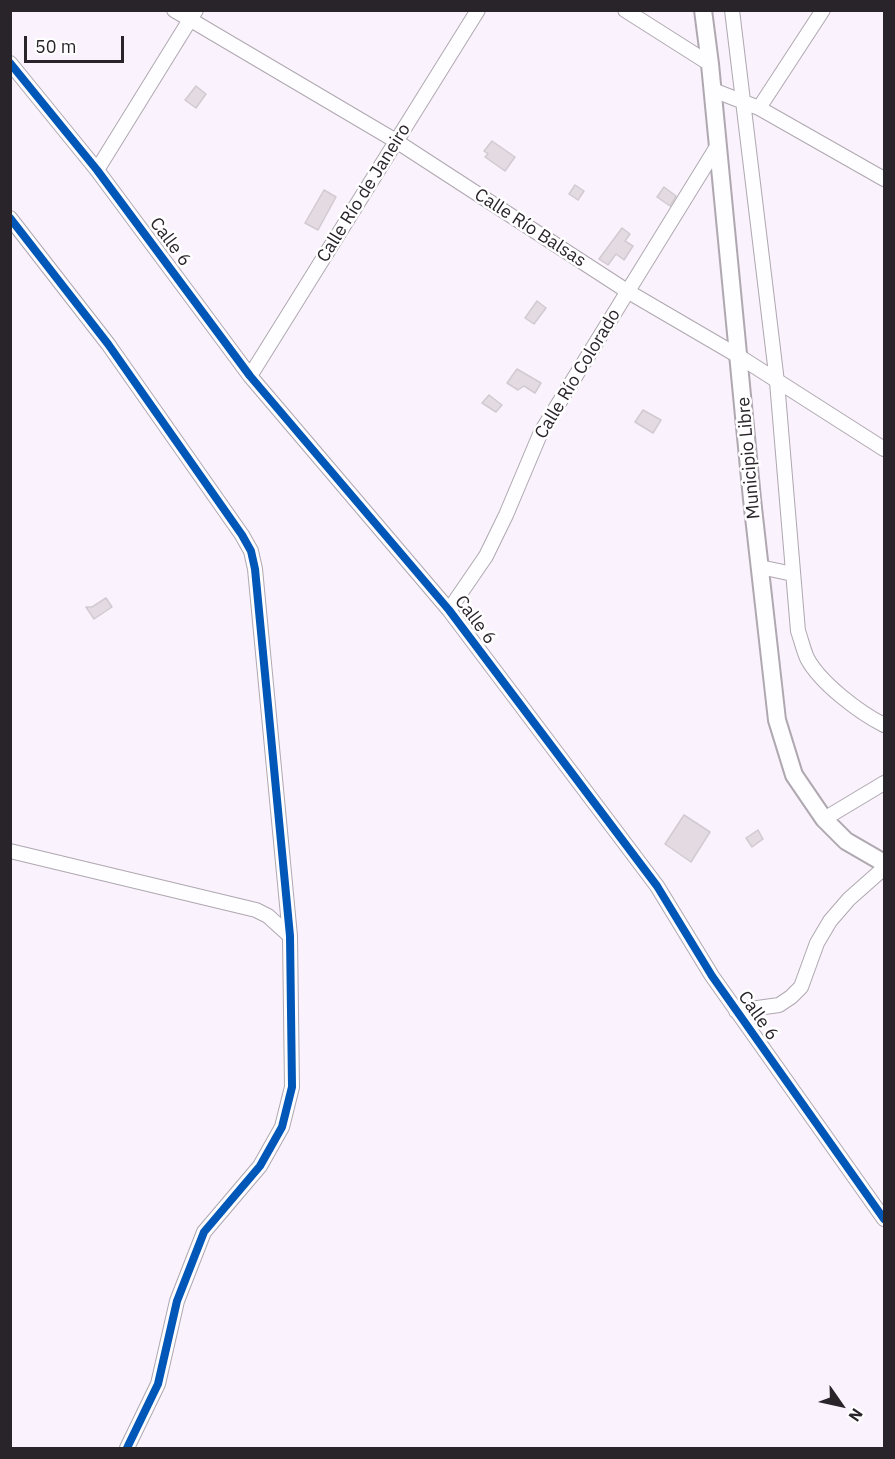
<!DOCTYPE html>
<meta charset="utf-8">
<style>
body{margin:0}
#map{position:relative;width:895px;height:1459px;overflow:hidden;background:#faf2fc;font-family:"IBM Plex Sans",sans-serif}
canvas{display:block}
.frame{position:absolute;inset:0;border:12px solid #29232a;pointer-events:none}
.north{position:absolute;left:811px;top:1375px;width:60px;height:60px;-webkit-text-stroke:4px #fff;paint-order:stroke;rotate:124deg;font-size:16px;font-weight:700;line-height:24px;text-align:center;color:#29232a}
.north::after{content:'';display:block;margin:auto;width:21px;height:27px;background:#29232a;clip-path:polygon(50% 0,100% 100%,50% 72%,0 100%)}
.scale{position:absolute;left:24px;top:36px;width:100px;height:27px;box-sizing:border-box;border:3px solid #29232a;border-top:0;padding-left:8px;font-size:18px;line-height:21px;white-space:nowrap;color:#29232a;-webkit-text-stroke:4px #fff;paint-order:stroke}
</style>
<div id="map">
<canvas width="895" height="1459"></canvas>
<div class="frame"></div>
<div class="north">N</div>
<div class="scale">50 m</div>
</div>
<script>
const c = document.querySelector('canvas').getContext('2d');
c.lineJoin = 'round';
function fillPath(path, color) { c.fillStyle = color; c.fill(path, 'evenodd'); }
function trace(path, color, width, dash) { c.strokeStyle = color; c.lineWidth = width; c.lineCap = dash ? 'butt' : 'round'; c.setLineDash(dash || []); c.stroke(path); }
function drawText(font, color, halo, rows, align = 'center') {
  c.font = font + ' "IBM Plex Sans",sans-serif'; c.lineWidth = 5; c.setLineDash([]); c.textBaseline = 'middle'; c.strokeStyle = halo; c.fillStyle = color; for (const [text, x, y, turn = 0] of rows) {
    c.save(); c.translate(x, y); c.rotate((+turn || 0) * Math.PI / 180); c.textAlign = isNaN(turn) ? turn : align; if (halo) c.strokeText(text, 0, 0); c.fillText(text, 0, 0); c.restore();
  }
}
const building = new Path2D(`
 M196,86L206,94L196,108L185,100Z
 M492,141L515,157L505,171L485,157L488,154L484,151Z
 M575,185L584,191L578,200L569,194Z
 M664,187L676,196L670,206L657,197Z
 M324,190L336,197L318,230L305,223Z
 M622,228L630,234L625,241L633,246L624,260L616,254L608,265L599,259Z
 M537,301L546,308L534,324L525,318Z
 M517,369L541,383L535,393L524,386L518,390L507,383Z
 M489,395L502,405L496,412L482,403Z
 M643,410L661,420L653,433L635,422Z
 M106,598L112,607L94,619L86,607H92Z
 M684,815L710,832L691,862L665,844Z
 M758,830L763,839L752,847L746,838Z`);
const minor = new Path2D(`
 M174,10L396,141L627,291L740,357L884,449
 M625,10L710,64
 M732,10L777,382L798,631C801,639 803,649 807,658C820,683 860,713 884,725
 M10,63L97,170L250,376L449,610L657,886L712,976L884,1219
 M713,90L759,108L884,179
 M759,108L823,10
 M97,170L196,10
 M10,218L108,344L242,535L251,551L255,569L290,936L292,1087L282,1127L260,1166L204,1232L177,1301L158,1384L127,1448
 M250,376L478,10
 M760,567L793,574
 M449,610L486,556L506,515L541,432L718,145
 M824,819L884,783
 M10,851L256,910L268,916L290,936
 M736,1011L779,1005L791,997L801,987L817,943L830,921L849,899L884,868`);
const tertiary = new Path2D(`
 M703,10L710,64L752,499L777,720L794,775L824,819L846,841L884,863`);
const cycleway = new Path2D(`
 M10,63L97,170L250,376L449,610L657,886L712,976L884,1219
 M10,218L108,344L242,535L251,551L255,569L290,936L292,1087L282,1127L260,1166L204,1232L177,1301L158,1384L127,1448`);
const streetNames = [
 ["Calle Río de Janeiro",364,193,-58],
 ["Calle Río Balsas",530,228,33],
 ["Calle 6",170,242,53],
 ["Calle Río Colorado",578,374,-59],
 ["Municipio Libre",749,458,-95],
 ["Calle 6",475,620,53],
 ["Calle 6",758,1016,55]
];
fillPath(building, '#e4dbe2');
trace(building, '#d2cad1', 1.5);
trace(minor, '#afa8b0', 16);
trace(tertiary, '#afa8b0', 20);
trace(minor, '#fefdff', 14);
trace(tertiary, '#fefdff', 16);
trace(cycleway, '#0057b8', 8);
drawText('18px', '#29232a', '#fff', streetNames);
</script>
